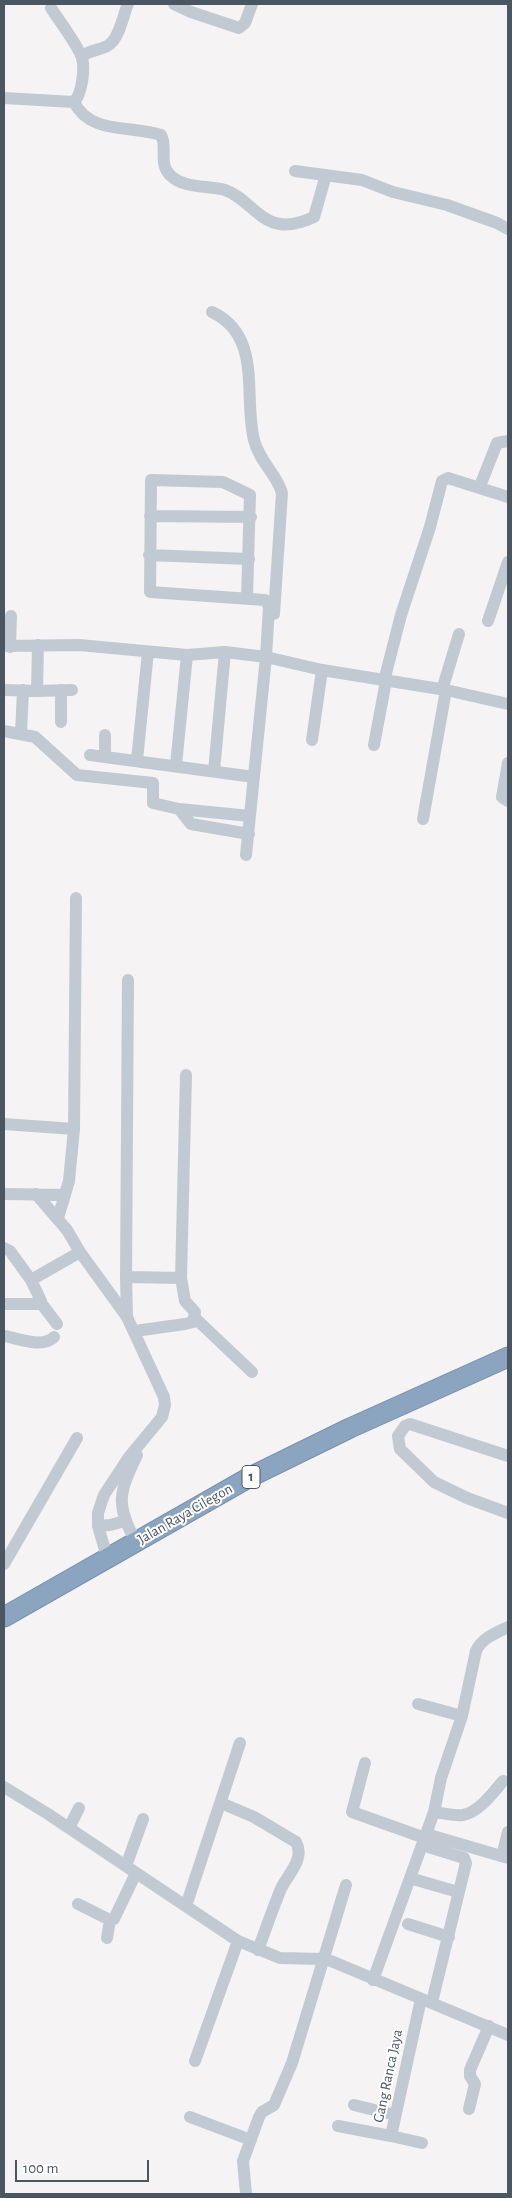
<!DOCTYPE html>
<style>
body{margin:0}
#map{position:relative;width:512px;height:2198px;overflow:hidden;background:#f5f3f3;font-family:"Alegreya Sans",sans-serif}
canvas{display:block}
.frame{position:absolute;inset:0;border:5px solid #4a5661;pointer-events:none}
.scale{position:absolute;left:15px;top:2160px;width:134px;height:22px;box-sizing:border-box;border:2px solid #4a5661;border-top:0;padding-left:6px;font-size:15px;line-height:18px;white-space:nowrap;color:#4a5661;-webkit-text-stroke:4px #fff;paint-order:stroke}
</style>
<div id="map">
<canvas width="512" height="2198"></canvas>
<div class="frame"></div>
<div class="scale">100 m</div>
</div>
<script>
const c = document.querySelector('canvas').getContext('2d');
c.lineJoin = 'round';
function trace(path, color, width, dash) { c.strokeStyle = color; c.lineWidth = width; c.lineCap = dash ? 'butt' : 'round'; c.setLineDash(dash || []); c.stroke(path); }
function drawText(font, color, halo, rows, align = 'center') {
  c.font = font + ' "Alegreya Sans",sans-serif'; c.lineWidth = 4; c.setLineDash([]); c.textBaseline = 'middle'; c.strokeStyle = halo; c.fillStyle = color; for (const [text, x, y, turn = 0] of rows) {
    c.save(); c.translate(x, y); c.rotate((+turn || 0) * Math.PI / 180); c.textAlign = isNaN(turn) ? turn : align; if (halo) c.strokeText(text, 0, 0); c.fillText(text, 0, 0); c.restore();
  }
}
const minor = new Path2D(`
 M174,4L191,12L239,28L245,23L252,4
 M51,8C58,19 79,47 82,58C85,69 82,94 74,102
 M82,57C89,49 102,51 110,44C120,36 123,15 128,4
 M4,98L74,102
 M74,102C90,135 132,125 161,135C168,147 158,163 170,175C184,189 207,185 225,190C246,197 258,221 280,224C292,226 303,222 314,217L326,175
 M295,171L362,180L393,192L447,205L497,223L508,229
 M212,312C263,336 243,396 254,440C260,463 277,474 282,493L274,614
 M480,486L497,443L508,441
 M150,516L251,517
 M149,555L249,559
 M488,621L508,562
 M4,646L79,645L187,655L225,652L266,657L322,670L446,690L508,704
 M10,647L11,616
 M384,681L401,615L430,527L442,481L448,478L508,497
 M4,690L37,691L38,645
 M442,690L459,634
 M37,691L72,690
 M61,722V690
 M4,731L35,737L77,775L153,783V803L179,809L191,824L249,834
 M21,733L23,690
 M105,735V756
 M312,740L322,670
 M374,745L386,681
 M90,755L254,777
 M137,760L148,652
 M508,763L502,797L508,801
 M176,765L187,655
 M214,771L225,652
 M179,809L250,816
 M423,819L446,690
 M246,855L266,657L269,606L265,600L150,592L151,480L223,482L250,495L247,597
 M128,980L126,1277L181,1278
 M4,1124L74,1129
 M4,1194L65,1195
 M36,1194L67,1230L80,1252L127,1317L164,1397L165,1405L162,1417L129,1457L104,1495L98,1513V1526L107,1557
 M58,1218L69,1181L74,1129L76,898
 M4,1248L10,1251L31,1280
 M126,1277L127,1317
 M41,1303L57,1324
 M4,1304H39L41,1301L31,1280L80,1252
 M195,1318L252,1372
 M135,1331L185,1324L193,1322L195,1312L185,1301L181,1278L186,1075
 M4,1336C18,1338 42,1349 54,1337
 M508,1456L410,1424L405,1426L398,1436L400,1449L434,1482L467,1498L508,1513
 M98,1526L110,1525L125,1521
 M136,1542C115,1504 119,1493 137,1455
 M4,1564L77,1438
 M418,1704L462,1716
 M365,1763L352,1812L425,1838
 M4,1787L48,1814L238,1941L280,1958L323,1959L331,1961L508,2035
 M221,1803L254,1817L296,1842C306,1860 285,1877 280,1891C272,1911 265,1931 258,1950
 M434,1812C443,1813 454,1816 463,1815C479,1812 493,1793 503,1781
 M69,1828L79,1808
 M426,1834L508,1858
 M422,1845L464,1858L466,1863L432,2002
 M502,1856L508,1832
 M126,1866L143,1819
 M413,1879L458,1892
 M78,1904L110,1920L114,1919L136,1873
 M186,1906L240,1743
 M408,1924L449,1937
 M107,1938L110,1920
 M373,1980L434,1812L441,1778L462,1716L476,1651C482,1638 496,1633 508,1627
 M195,2061L238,1941
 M354,2105L395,2115
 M469,2109L475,2084L470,2076V2070L489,2026
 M190,2117L251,2140
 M338,2126L391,2136L421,1999
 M391,2136L422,2143
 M246,2194L243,2161L259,2117L262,2112L274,2105L292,2063L346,1885`);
const highway = new Path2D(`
 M4,1617L250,1477L350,1428L508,1357`);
const shields = [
 [251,1477,18]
];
const shieldNames = [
 ["1",251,1477]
];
const streetNames = [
 ["Jalan Raya Cilegon",185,1514,-30],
 ["Gang Ranca Jaya",388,2076,-78]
];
trace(highway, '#7690ad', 21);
trace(minor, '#c1cad2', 12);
trace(highway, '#8ba5c1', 19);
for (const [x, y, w] of shields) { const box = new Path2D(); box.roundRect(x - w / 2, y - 11.5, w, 23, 4); c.fillStyle = '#fff'; c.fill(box); trace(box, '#4a5661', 1); }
drawText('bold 14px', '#4a5661', null, shieldNames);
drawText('15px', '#4a5661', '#fff', streetNames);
</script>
